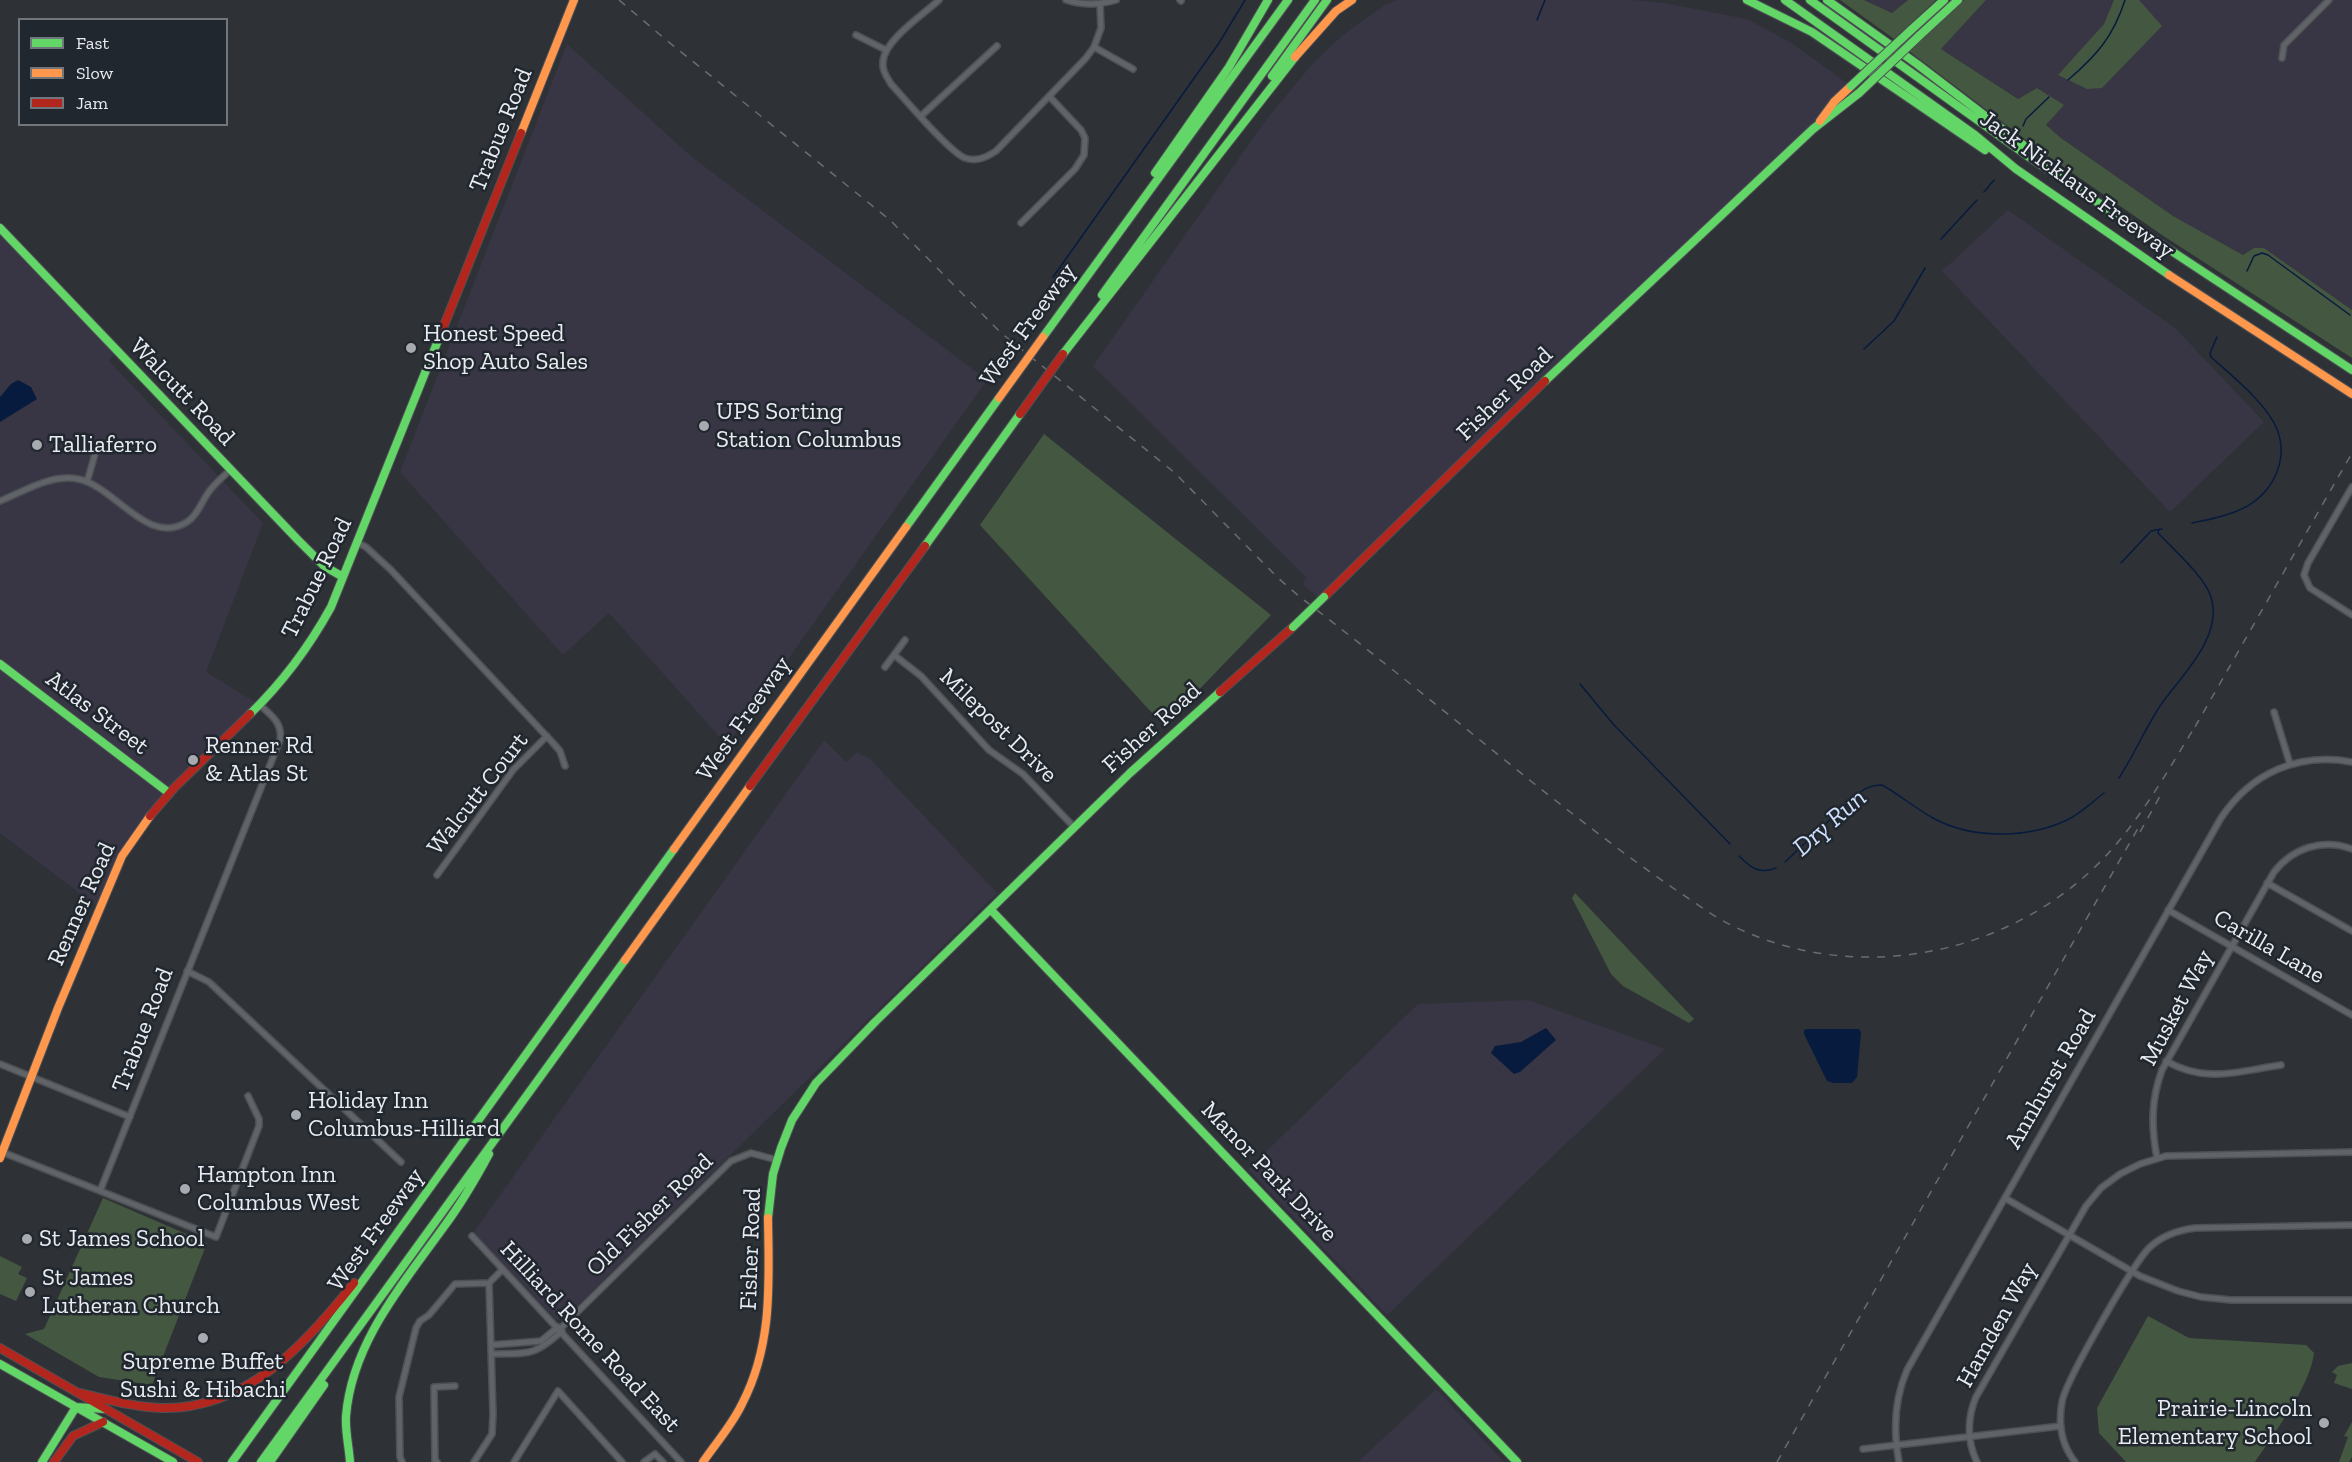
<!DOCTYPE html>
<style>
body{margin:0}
#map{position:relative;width:2352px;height:1462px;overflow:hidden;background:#2e3236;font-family:"Zilla Slab",serif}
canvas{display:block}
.legend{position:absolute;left:18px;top:18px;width:210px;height:108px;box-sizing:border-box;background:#21272f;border:2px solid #71767d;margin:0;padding:8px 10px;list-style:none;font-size:18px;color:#e8ecf1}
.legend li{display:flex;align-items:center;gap:12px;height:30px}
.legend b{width:30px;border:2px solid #71767d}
</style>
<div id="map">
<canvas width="2352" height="1462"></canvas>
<ul class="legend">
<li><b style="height:8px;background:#63d668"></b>Fast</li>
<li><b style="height:8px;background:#ff974d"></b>Slow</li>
<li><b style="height:8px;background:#b3261e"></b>Jam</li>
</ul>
</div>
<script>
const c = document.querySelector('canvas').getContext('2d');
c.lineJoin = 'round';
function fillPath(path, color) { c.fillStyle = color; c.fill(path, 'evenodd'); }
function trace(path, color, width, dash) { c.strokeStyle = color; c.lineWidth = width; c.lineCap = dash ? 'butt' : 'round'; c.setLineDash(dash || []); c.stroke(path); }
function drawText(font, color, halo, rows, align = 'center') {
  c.font = font + ' "Zilla Slab",serif'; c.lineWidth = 5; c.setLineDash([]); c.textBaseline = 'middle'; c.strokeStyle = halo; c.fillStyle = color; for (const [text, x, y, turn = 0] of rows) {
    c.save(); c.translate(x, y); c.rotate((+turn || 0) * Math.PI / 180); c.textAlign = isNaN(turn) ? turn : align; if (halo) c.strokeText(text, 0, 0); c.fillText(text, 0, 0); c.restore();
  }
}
const industrial = new Path2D(`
 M1397,0H1633L1664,3L1747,19L1790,42L1851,86L1816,127L1322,600L1302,584L1307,578L1093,366L1266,120L1313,63L1344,34L1385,5Z
 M1864,0H1908L1892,13Z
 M1986,0H2352V310L2264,248H2254L2243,255L2173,216L2061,138L2046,125L2063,105L2037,88L2018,99L1941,49Z
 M567,44L692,157L987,380L727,745L609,613L563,655L400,472Z
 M2008,210L2175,328L2264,422L2170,512L1942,271Z
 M0,228L117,353L108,360L263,523L206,672L260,705L174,788L130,844L99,908L0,833Z
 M824,740L846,762L857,752L870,759L997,893L567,1316L556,1320L473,1233Z
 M1528,1000L1665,1049L1387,1315L1248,1169L1418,1004Z
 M1436,1389L1504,1462H1358Z`);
const green = new Path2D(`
 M1840,0H1864L1892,13L1908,0H1936L1894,39Z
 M1964,0H1986L1941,49L2018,99L2037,88L2064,105L2046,125L2061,138L2173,216L2243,255L2254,248H2264L2352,310V358L2162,235L2042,152L1909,51Z
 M2114,0H2139L2162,26L2102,88L2087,89L2058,75L2104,24Z
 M1044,434L1271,615L1164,726L980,525Z
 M1575,893L1694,1019L1689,1023L1623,986L1611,974L1572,898Z
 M103,1198L207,1243L152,1385L99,1377L25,1334L44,1329Z
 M0,1256L22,1267L18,1274L27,1278L16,1301L0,1294Z
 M2148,1316L2189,1338L2306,1345L2314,1353C2310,1387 2274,1433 2255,1462H2126L2099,1433L2097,1408Z
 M2352,1363V1389L2334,1383L2337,1375L2332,1372L2338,1366Z
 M2352,1422V1457L2349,1462H2339L2348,1437L2344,1436Z`);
const water = new Path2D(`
 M18,380L31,387L37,399L0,422V397L11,384Z
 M1546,1028L1556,1040L1520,1072L1514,1074L1491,1053L1495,1046L1521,1042Z
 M1808,1029H1859L1861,1033L1857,1077L1852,1083H1833L1827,1081L1804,1034V1030Z`);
const stream = new Path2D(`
 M1537,20L1545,0
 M2068,80C2097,55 2113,37 2125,0
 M2023,126L2026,119L2049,97
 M1984,192L1994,180
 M1941,239L1977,200
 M2247,271L2254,256L2262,253L2268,255L2350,315
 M1053,277L1219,43L1245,0
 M1864,349L1894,321L1925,268
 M2192,523C2207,520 2223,517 2237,511C2270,498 2290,463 2277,429C2267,404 2231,375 2211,357L2210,353L2217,337
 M2121,563L2151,531L2162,529
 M1580,684L1614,725L1730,844
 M2119,778C2134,755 2145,729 2160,706C2180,677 2224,637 2211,597C2204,576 2174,550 2158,533L2159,529
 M1739,856C1750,867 1759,875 1776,868
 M1785,862L1855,796C1864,789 1870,785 1882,785C1900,795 1915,808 1933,818C1971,839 2027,839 2067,820C2080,814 2092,802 2104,793`);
const street = new Path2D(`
 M939,0C924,14 884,40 883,62C882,71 887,77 891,84C905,99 949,152 965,158C977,162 987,157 996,151L1086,58L1094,47L1101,28L1100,4
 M1066,0C1084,6 1099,5 1116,0
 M1180,0L1181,1
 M856,35L886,50
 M1094,47L1133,69
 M2282,58L2284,45L2329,0
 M921,116L997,46
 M1021,223L1075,169L1084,155L1085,138L1081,130L1049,96
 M87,482L95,454
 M2352,487L2308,563L2304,575L2310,588L2352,615
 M0,501C25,491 50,474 78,479C115,486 147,547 187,522C197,516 201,503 208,493C214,484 223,477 230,470
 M358,543L366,547L391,570L553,743L560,751L565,766
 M894,655L921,676L989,750L1023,774L1074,827
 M885,667L905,640
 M2274,712L2290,764
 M437,875L513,770L547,736
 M2267,883L2352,931
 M2168,910L2352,1015
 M187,971L209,982L401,1162
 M2166,1061C2206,1084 2239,1071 2281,1065
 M0,1064L130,1117
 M2,1152L216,1237L259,1126V1119L248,1096
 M2157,1158C2151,1127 2151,1100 2162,1070L2274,872C2293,848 2322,838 2352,849
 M100,1191L280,740C283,723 271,715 260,705
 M2005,1198L2140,1276L2178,1291L2201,1297L2231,1300H2352
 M472,1236L681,1462
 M560,1329L731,1161L751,1153L777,1160
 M491,1345L541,1341L558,1327
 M492,1354C529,1353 533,1357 562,1331
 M1863,1449L2061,1426
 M402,1462L400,1457L399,1397L416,1328L420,1321L429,1315L455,1284L489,1283L503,1269
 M437,1462L435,1461L434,1387L455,1386
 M474,1462L492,1434L493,1414L489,1283
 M514,1462L558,1391L622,1462
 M644,1462L655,1454L663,1462
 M1899,1462C1893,1430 1894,1400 1907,1370L2221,818C2251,773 2298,752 2352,762
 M1977,1462C1967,1442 1967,1418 1976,1397L2086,1206L2101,1188L2120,1174L2140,1164L2166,1156L2352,1152
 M2075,1462C2061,1444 2058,1424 2062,1402C2065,1382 2134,1262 2150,1247C2162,1236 2179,1230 2195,1228L2352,1225`);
const fast = new Path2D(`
 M1747,0L1812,32L1985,150
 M1785,0L1975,135L2016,169L2169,275
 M1810,0L2029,157L2352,370
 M1827,0L1917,64L2039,157
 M1911,30L1944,0
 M1919,36L1958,0
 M1272,76L1327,0
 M1155,173L1229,67L1268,0
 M0,228L298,540L324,566L343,577
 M1102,295L1315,0
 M1043,337L1288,0
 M1063,354L1295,57
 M1545,381L1813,129L1859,93
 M906,527L999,398
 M925,546L1020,414
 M0,664L169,793
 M250,714C283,682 309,647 331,607L443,328
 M991,910L1517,1462
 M768,1218L773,1174L781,1148L792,1120L816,1083L875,1022L1130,773L1220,692
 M0,1364L173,1462
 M42,1462L76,1407L105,1409
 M232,1462L674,849
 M261,1462L625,960
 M270,1462L324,1385
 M350,1462C349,1447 345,1431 346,1416C352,1343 402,1285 443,1228C461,1204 475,1180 489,1154`);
const slow = new Path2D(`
 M1295,57L1336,11L1352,0
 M1820,121L1834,102L1851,86
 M521,133L574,0
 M2169,275L2352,394
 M674,849L906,527
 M625,960L750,786
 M0,1158L58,1008L122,856L150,816
 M703,1462C716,1443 732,1425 742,1404C773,1344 769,1283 768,1218`);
const jam = new Path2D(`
 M443,328L521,133
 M1324,597L1545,381
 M1220,692L1293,627
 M750,786L925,546
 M150,816L174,788L250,714
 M0,1348L198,1462
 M79,1393C106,1399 133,1407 161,1408C246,1410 305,1345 354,1283
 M54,1462L73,1436L103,1422`);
const rail = new Path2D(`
 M619,0L665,39L890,220L1000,332L1175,473L1278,578L1300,597C1378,657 1455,720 1532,782C1579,819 1626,856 1676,890C1696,903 1715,918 1737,928C1856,984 2002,957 2096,866C2138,825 2168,770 2199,720
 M2195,727L2352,453
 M2140,832L2160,796
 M1777,1462L2141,823`);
const fastBridge = new Path2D(`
 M1851,86L1911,30
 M1859,93L1919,36
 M1293,627L1324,597`);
const slowBridge = new Path2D(`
 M999,398L1043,337`);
const jamBridge = new Path2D(`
 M1020,414L1063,354`);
const markers = [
 [411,348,6,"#a7abb0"],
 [704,426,6,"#a7abb0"],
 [37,445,6,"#a7abb0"],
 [193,760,6,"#a7abb0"],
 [296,1115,6,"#a7abb0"],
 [185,1189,6,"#a7abb0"],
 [27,1239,6,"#a7abb0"],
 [30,1292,6,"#a7abb0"],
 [203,1338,6,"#a7abb0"],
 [2324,1423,6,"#a7abb0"]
];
const streetNames = [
 ["Trabue Road",501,130,-68],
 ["Jack Nicklaus Freeway",2077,185,36],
 ["West Freeway",1028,325,-54],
 ["Walcutt Road",182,392,46],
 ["Fisher Road",1505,394,-44],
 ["Trabue Road",317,578,-64],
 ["Atlas Street",97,713,37],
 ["West Freeway",744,719,-55],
 ["Milepost Drive",998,726,44],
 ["Fisher Road",1152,728,-42],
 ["Walcutt Court",478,794,-52],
 ["Renner Road",82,904,-66],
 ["Carilla Lane",2269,947,30],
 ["Musket Way",2177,1008,-62],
 ["Trabue Road",143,1030,-69],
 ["Annhurst Road",2051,1079,-60],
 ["Manor Park Drive",1269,1172,46],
 ["Old Fisher Road",650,1215,-44],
 ["West Freeway",376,1230,-54],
 ["Fisher Road",751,1249,-88],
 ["Hamden Way",1997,1325,-61],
 ["Hilliard Rome Road East",590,1337,47]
];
const poiNames = [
 ["Honest Speed",423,334],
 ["Shop Auto Sales",423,362],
 ["UPS Sorting",716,412],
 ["Station Columbus",716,440],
 ["Talliaferro",49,445],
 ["Renner Rd",205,746],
 ["& Atlas St",205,774],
 ["Holiday Inn",308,1101],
 ["Columbus-Hilliard",308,1129],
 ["Hampton Inn",197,1175],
 ["Columbus West",197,1203],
 ["St James School",39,1239],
 ["St James",42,1278],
 ["Lutheran Church",42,1306],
 ["Supreme Buffet",203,1362,"center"],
 ["Sushi & Hibachi",203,1390,"center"],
 ["Prairie-Lincoln",2312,1409,"right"],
 ["Elementary School",2312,1437,"right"]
];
const waterNames = [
 ["Dry Run",1830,823,-41]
];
fillPath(industrial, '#383544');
fillPath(green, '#445740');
fillPath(water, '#071b3e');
trace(stream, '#071b3e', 1.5);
trace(street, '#4d5054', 8);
trace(fast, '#4d5054', 10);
trace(slow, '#4d5054', 10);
trace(jam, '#4d5054', 10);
trace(street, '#606367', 5);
trace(fast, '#63d668', 8);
trace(slow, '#ff974d', 8);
trace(jam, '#b3261e', 8);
trace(rail, '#6a6d70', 1.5, [8, 8]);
trace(fastBridge, '#4d5054', 10, []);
trace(slowBridge, '#4d5054', 10, []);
trace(jamBridge, '#4d5054', 10, []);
trace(fastBridge, '#63d668', 8);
trace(slowBridge, '#ff974d', 8);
trace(jamBridge, '#b3261e', 8);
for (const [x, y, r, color] of markers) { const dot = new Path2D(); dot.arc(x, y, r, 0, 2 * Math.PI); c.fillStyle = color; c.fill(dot); trace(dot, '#21272f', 2); }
drawText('24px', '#e8ecf1', '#21272f', streetNames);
drawText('24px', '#e8ecf1', '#21272f', poiNames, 'left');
drawText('italic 26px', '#d0e1fe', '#21272f', waterNames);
</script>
